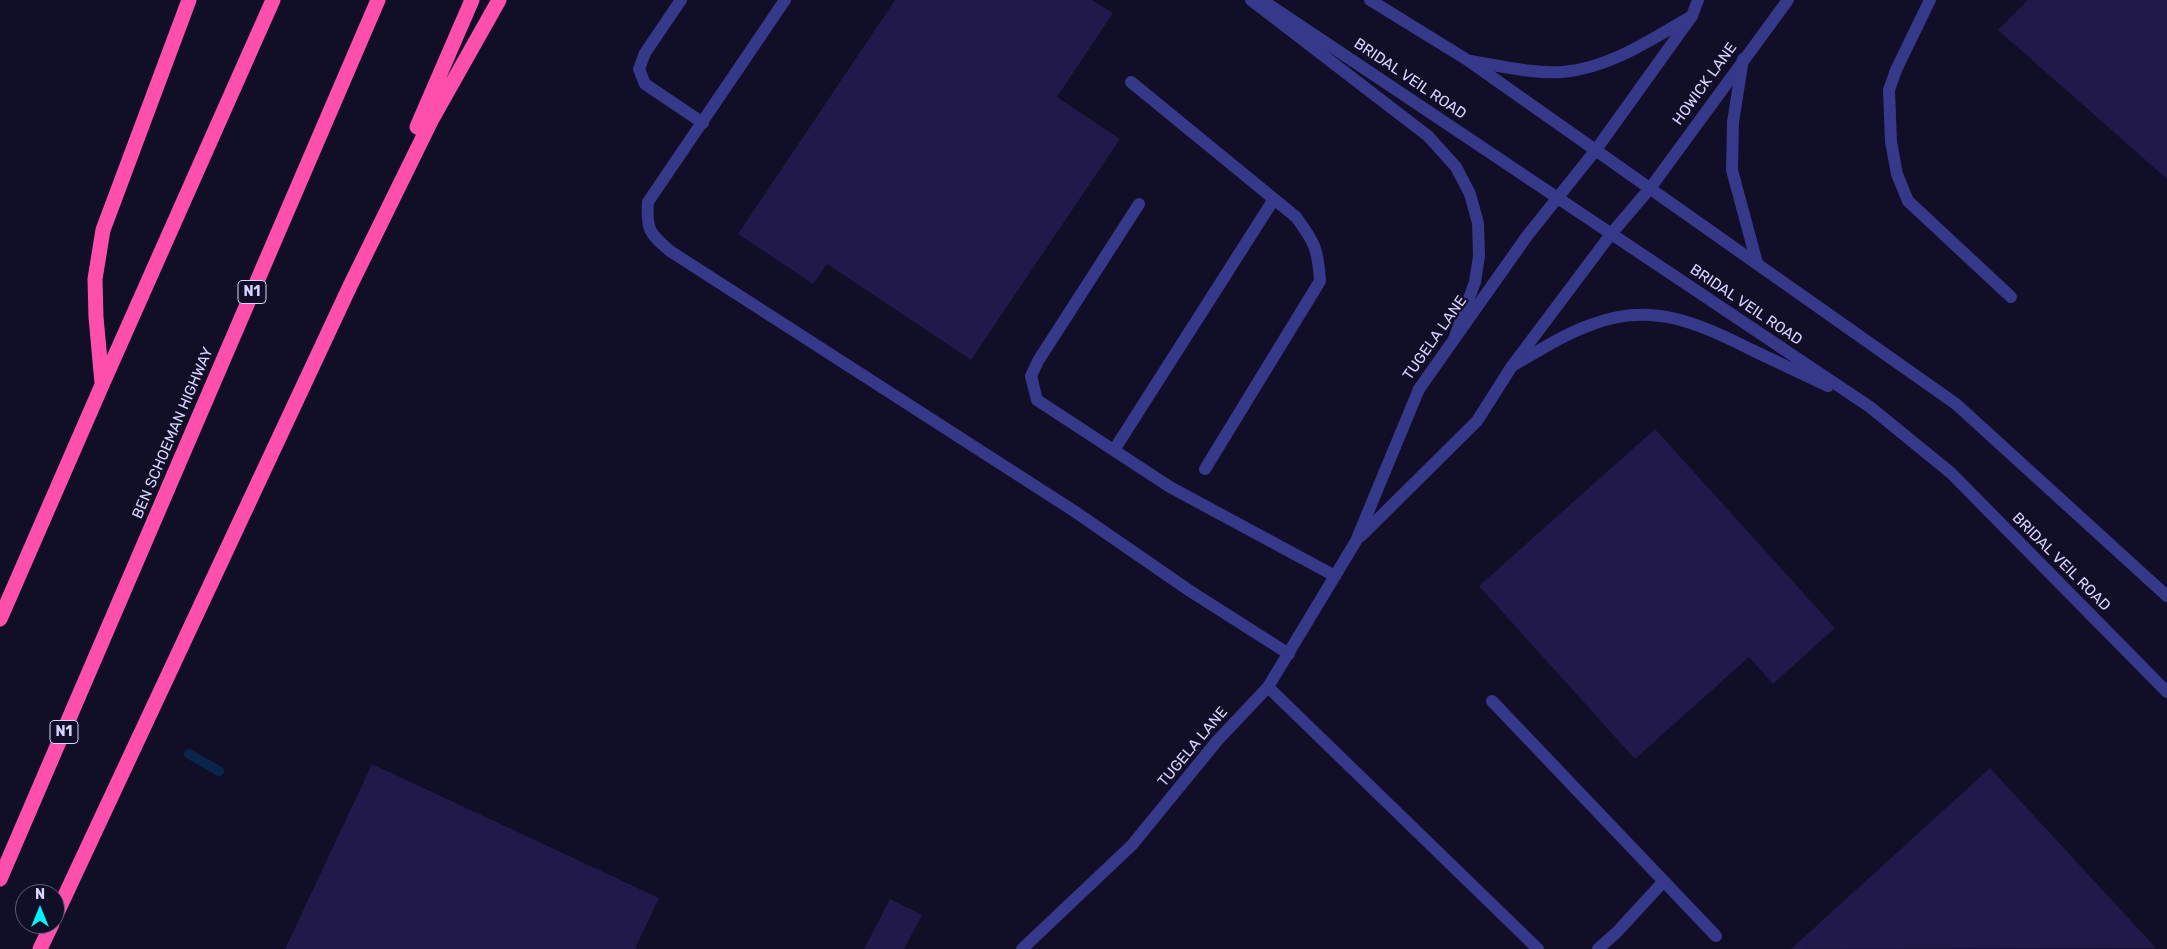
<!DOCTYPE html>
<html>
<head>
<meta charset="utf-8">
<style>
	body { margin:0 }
	#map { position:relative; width:2167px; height:949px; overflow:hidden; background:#110e27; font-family:Rubik,sans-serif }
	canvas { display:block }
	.north { position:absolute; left:15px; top:884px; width:50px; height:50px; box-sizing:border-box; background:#110e27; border:1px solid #605d7d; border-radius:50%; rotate:0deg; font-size:14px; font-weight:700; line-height:20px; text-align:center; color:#d7d4ff }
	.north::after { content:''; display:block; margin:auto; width:18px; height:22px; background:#00f3ff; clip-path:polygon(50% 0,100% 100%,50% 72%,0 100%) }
</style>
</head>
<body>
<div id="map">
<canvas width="2167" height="949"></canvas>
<div class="north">N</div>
</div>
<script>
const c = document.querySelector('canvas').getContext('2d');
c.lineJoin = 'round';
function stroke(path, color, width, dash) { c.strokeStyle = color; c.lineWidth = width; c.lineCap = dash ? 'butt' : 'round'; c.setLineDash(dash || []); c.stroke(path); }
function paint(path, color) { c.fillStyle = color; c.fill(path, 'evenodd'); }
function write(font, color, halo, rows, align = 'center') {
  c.font = font + ' Rubik,sans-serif'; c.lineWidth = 4.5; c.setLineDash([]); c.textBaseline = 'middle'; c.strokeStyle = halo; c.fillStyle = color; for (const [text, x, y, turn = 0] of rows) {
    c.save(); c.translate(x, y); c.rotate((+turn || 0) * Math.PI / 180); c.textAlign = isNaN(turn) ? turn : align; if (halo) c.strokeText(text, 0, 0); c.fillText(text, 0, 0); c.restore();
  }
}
const stream = new Path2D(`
	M 189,754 L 219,771`);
const building = new Path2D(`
	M 895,0 L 1092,0 L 1113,13 L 1057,97 L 1120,139 L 971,360 L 827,264 L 813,284 L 738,234 Z
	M 2028,0 L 2167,0 L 2167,179 L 1998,30 Z
	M 1655,429 L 1835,628 L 1773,684 L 1749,657 L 1635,759 L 1479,586 Z
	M 372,764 L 659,898 L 635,949 L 285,949 Z
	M 1990,768 L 2156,948 L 1791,949 Z
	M 890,899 L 922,915 L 904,949 L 864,949 Z`);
const service = new Path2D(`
	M 681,0 L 645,53 L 639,69 L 645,84 L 703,123
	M 785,0 L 648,202 C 646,230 650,234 670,251 L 1074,511 L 1190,591 L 1289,654
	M 1930,0 L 1896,70 L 1889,90 L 1891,142 L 1897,174 L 1908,201 L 2011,297
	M 1131,82 L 1296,217 C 1315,243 1318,249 1320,281 L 1205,469
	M 1139,204 L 1038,361 L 1031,376 L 1037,400 L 1170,487 L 1335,576
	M 1114,450 L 1274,199
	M 1268,687 L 1538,949
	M 1492,701 L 1716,936
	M 1598,949 L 1617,932 L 1663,882`);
const minor = new Path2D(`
	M 1361,536 L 1477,421 L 1512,366 L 1611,234 L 1651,187 L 1788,0
	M 1022,949 L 1132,845 L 1217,741 L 1268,687 L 1356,541 L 1419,389 L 1527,236 L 1595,151 L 1692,16 L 1698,0`);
const tertiary = new Path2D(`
	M 1251,0 L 1428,136 L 1456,167 L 1470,194 L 1478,223 L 1479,256 L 1475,282 L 1454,339
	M 1262,0 L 1870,407 L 1951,473 L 2167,692
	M 1370,0 L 1469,61 L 1956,404 L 2167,596
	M 1743,59 L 1733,122 L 1732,170 L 1757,263
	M 1471,61 C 1501,66 1533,74 1563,72 C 1610,68 1652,39 1692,16
	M 1512,366 C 1539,351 1564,334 1593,324 C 1653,301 1699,324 1752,350 C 1777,362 1803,374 1828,386`);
const motorway = new Path2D(`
	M 417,127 L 472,0
	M 102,383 L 96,317 L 95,279 L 103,230 L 189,0
	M 0,619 L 102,385 L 273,0
	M 0,879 L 378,0
	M 55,917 L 350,286 L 432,119 L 499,0
	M 40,949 L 52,924`);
const shields = [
	[252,292,28],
	[64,732,28]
];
const shieldNames = [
	["N1",252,292],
	["N1",64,732]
];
const streetNames = [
	["BRIDAL VEIL ROAD",1410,79,34],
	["HOWICK LANE",1705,84,-54],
	["BRIDAL VEIL ROAD",1746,305,34],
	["TUGELA LANE",1435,338,-55],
	["BEN SCHOEMAN HIGHWAY",173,433,-67],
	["BRIDAL VEIL ROAD",2061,562,45],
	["TUGELA LANE",1193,747,-50]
];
stroke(stream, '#09254b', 10);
paint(building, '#201949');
stroke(service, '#363889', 12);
stroke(minor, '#363889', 12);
stroke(tertiary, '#363889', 12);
stroke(motorway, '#ff4fad', 15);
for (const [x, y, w] of shields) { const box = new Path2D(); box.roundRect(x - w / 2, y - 11.5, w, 23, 4); c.fillStyle = '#110e27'; c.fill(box); stroke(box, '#d7d4ff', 1); }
write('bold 14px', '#d7d4ff', null, shieldNames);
write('15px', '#d7d4ff', '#110e27', streetNames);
</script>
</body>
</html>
